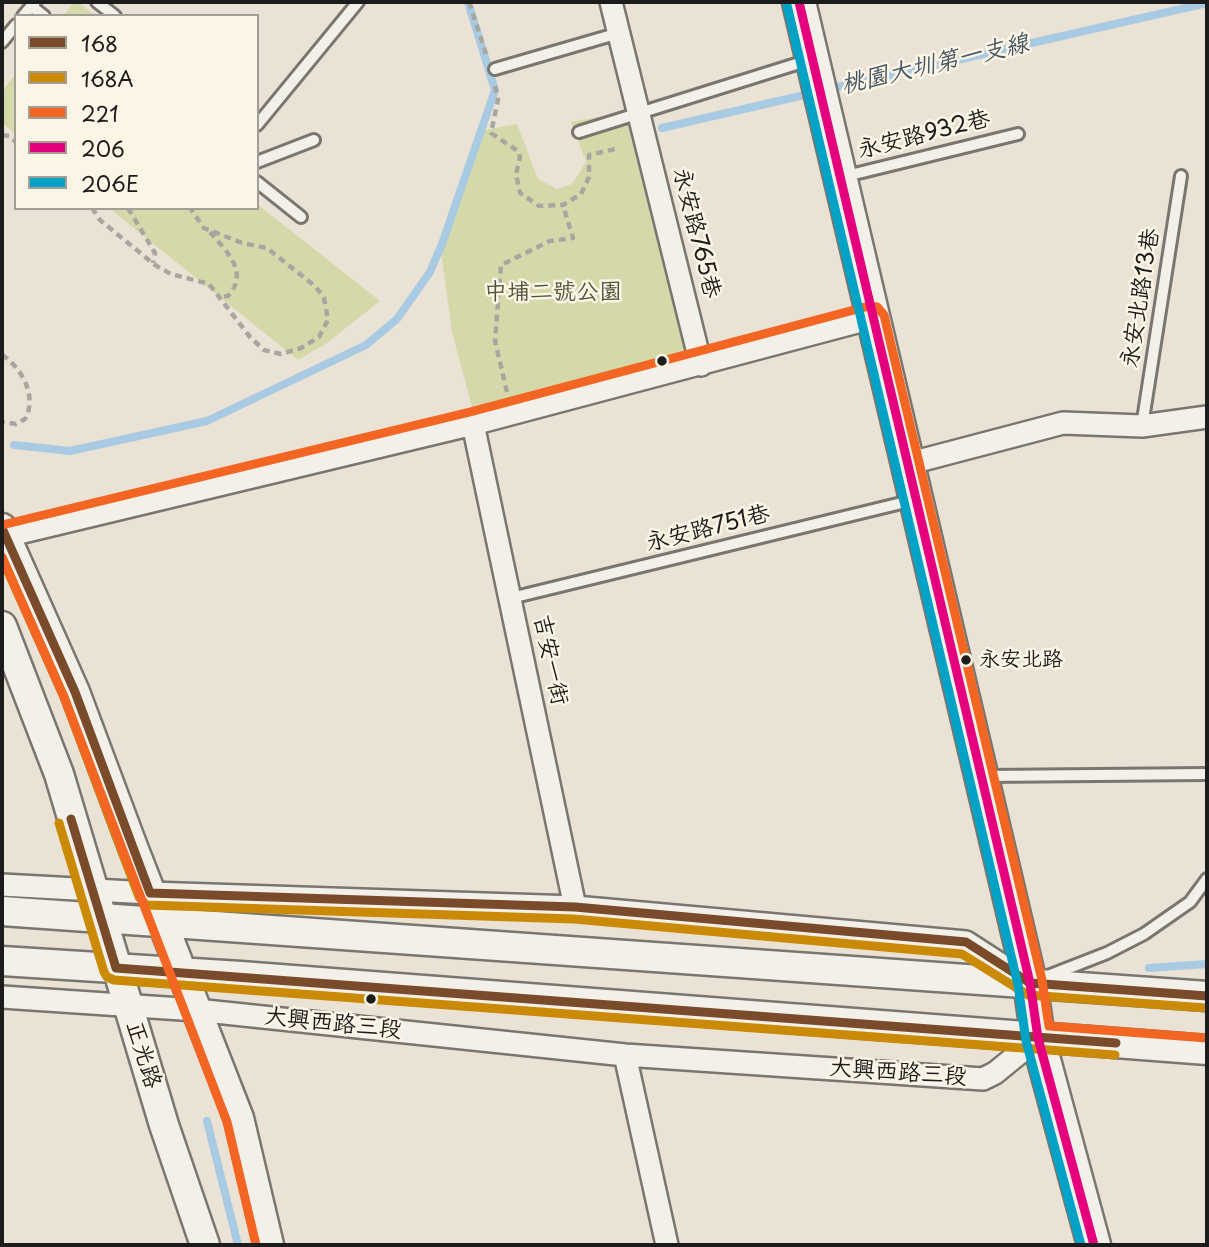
<!DOCTYPE html>
<html>
<head>
<meta charset="utf-8">
<style>
	body { margin:0 }
	#map { position:relative; width:1209px; height:1247px; overflow:hidden; background:#eae2d5; font-family:"Playpen Sans",sans-serif }
	canvas { display:block }
	.frame { position:absolute; inset:0; border:4px solid #1c1c1c; pointer-events:none }
	.legend { position:absolute; left:14px; top:14px; width:245px; height:196px; box-sizing:border-box; background:#fcf5e5; border:2px solid #a29e95; margin:0; padding:9px 12px; list-style:none; font-size:21px; color:#1c1c1c }
	.legend li { display:flex; align-items:center; gap:14px; height:35px }
	.legend b { width:35px; border:2px solid #a29e95 }
</style>
</head>
<body>
<div id="map">
<canvas width="1209" height="1247"></canvas>
<div class="frame"></div>
<ul class="legend">
<li><b style="height:9px;background:#7a4b2a"></b>168</li>
<li><b style="height:9px;background:#cb8a06"></b>168A</li>
<li><b style="height:9px;background:#f26522"></b>221</li>
<li><b style="height:9px;background:#e5007d"></b>206</li>
<li><b style="height:9px;background:#01a2c5"></b>206E</li>
</ul>
</div>
<script>
const c = document.querySelector('canvas').getContext('2d');
c.lineJoin = 'round';
function paint(path, color) { c.fillStyle = color; c.fill(path, 'evenodd'); }
function stroke(path, color, width, dash) { c.strokeStyle = color; c.lineWidth = width; c.lineCap = dash ? 'butt' : 'round'; c.setLineDash(dash || []); c.stroke(path); }
function write(font, color, halo, rows, align = 'center') {
  c.font = font + ' "Playpen Sans","LXGW WenKai TC",sans-serif'; c.lineWidth = 5; c.setLineDash([]); c.textBaseline = 'middle'; c.strokeStyle = halo; c.fillStyle = color; for (const [text, x, y, turn = 0] of rows) {
    c.save(); c.translate(x, y); c.rotate((+turn || 0) * Math.PI / 180); c.textAlign = isNaN(turn) ? turn : align; if (halo) c.strokeText(text, 0, 0); c.fillText(text, 0, 0); c.restore();
  }
}
const green = new Path2D(`
	M 74,2 L 78,2 L 96,16 L 63,16 Z
	M 16,74 L 16,134 L 2,123 L 2,91 Z
	M 637,110 L 699,363 L 476,422 L 452,332 L 441,252 L 479,131 L 517,124 L 538,179 L 557,189 L 572,184 L 586,162 L 571,122 Z
	M 257,204 L 380,301 L 327,343 L 298,360 L 109,208 L 257,208 Z`);
const stream = new Path2D(`
	M 825,90 L 1207,3
	M 662,128 L 813,93
	M 14,445 L 70,451 L 207,421 L 366,345 L 397,319 L 430,272 L 442,244 L 495,90 L 468,2
	M 1149,968 L 1207,964
	M 207,1121 L 238,1245`);
const path = new Path2D(`
	M 469,2 L 486,54
	M 495,86 L 498,100 L 491,133 L 518,151 L 520,157 L 516,174 L 520,193 L 539,206 L 563,205 L 581,194 L 589,177 L 589,155 L 615,149
	M 2,135 L 9,136 L 16,142
	M 92,208 L 100,220 L 155,265 L 171,274 L 209,284 L 250,337 L 264,350 L 281,354 L 301,348 L 319,337 L 328,320 L 324,298 L 316,287 L 267,248 L 242,243 L 204,228 L 190,208
	M 128,208 L 155,253 L 153,263
	M 210,232 C 226,251 250,272 228,296 L 217,297
	M 2,355 C 21,367 38,396 25,419 L 16,424 L 2,422
	M 507,392 L 495,341 L 501,265 L 550,241 L 573,238 L 563,205`);
const service = new Path2D(`
	M 97,2 L 115,16
	M 31,6 L 44,16
	M 23,16 L 35,2
	M 2,42 L 16,25
	M 495,69 L 619,33
	M 257,125 L 358,2
	M 579,132 L 809,60
	M 257,162 L 314,140
	M 842,177 L 1018,134
	M 257,182 L 301,217
	M 1142,426 L 1181,176
	M 511,598 L 914,500
	M 986,776 L 1207,774
	M 1048,976 L 1107,953 L 1144,934 L 1190,902 L 1207,879`);
const minor = new Path2D(`
	M 611,2 L 701,365
	M 473,424 L 575,907
	M 907,464 L 1063,423 L 1142,426 L 1207,417
	M 2,537 L 473,424 L 872,318
	M 2,885 L 150,893 L 575,907 L 966,942 L 1028,982
	M 2,997 L 196,1010 L 625,1055 L 983,1079 L 995,1073 L 1038,1038
	M 625,1055 L 667,1245`);
const tertiary = new Path2D(`
	M 2,528 L 75,692 L 133,847 L 239,1118 L 269,1245
	M 2,626 L 59,774 L 164,1125 L 205,1245
	M 2,911 L 1207,996
	M 2,961 L 241,976 L 1207,1050`);
const secondary = new Path2D(`
	M 799,2 L 1030,983 L 1038,1038 L 1094,1245`);
const bus1 = new Path2D(`
	M 2,528 L 75,692 L 150,893 L 575,907 L 966,942 L 1030,983 L 1207,996
	M 71,819 L 116,968 L 1116,1043`);
const bus2 = new Path2D(`
	M 2,558 L 64,697 L 139,897 L 146,905 L 574,919 L 962,954 L 1028,995 L 1206,1008
	M 59,823 L 104,972 L 107,977 L 114,980 L 1115,1055`);
const bus3 = new Path2D(`
	M 2,525 L 470,412 L 869,306 L 877,307 L 884,315 L 1042,980 L 1049,1026 L 1207,1038
	M 2,557 L 64,697 L 227,1122 L 256,1245`);
const bus4 = new Path2D(`
	M 799,2 L 1030,983 L 1038,1038 L 1094,1245`);
const bus5 = new Path2D(`
	M 787,5 L 1018,985 L 1026,1041 L 1081,1245`);
const markers = [
	[662,361,6,"#1c1c1c"],
	[966,660,6,"#1c1c1c"],
	[371,999,6,"#1c1c1c"]
];
const busNames = [
	["永安北路",979,660]
];
const streetNames = [
	["永安路932巷",924,135,-14],
	["永安路765巷",696,233,76],
	["永安北路13巷",1141,298,-81],
	["永安路751巷",708,529,-14],
	["吉安一街",550,660,78],
	["大興西路三段",333,1024,6],
	["正光路",143,1055,73],
	["大興西路三段",898,1073,4]
];
const parkNames = [
	["中埔二號公園",553,293]
];
const waterNames = [
	["桃園大圳第一支線",935,65,-13]
];
paint(green, '#d5d9a9');
stroke(stream, '#a9cae3', 8);
stroke(service, '#79756f', 16);
stroke(minor, '#79756f', 26);
stroke(tertiary, '#79756f', 33);
stroke(secondary, '#79756f', 37);
stroke(path, '#a9a6a2', 4.5, [7, 5]);
stroke(service, '#f3f0e9', 10);
stroke(minor, '#f3f0e9', 21);
stroke(tertiary, '#f3f0e9', 28);
stroke(secondary, '#f3f0e9', 32);
stroke(bus1, '#7a4b2a', 9);
stroke(bus2, '#cb8a06', 9);
stroke(bus3, '#f26522', 9);
stroke(bus4, '#e5007d', 9);
stroke(bus5, '#01a2c5', 9);
for (const [x, y, r, color] of markers) { const dot = new Path2D(); dot.arc(x, y, r, 0, 2 * Math.PI); c.fillStyle = color; c.fill(dot); stroke(dot, '#fcf5e5', 2.5); }
write('21px', '#1c1c1c', '#fcf5e5', busNames, 'left');
write('23px', '#1c1c1c', '#fcf5e5', streetNames);
write('23px', '#4e533c', '#fcf5e5', parkNames);
write('italic 24px', '#445564', '#fcf5e5', waterNames);
</script>
</body>
</html>
